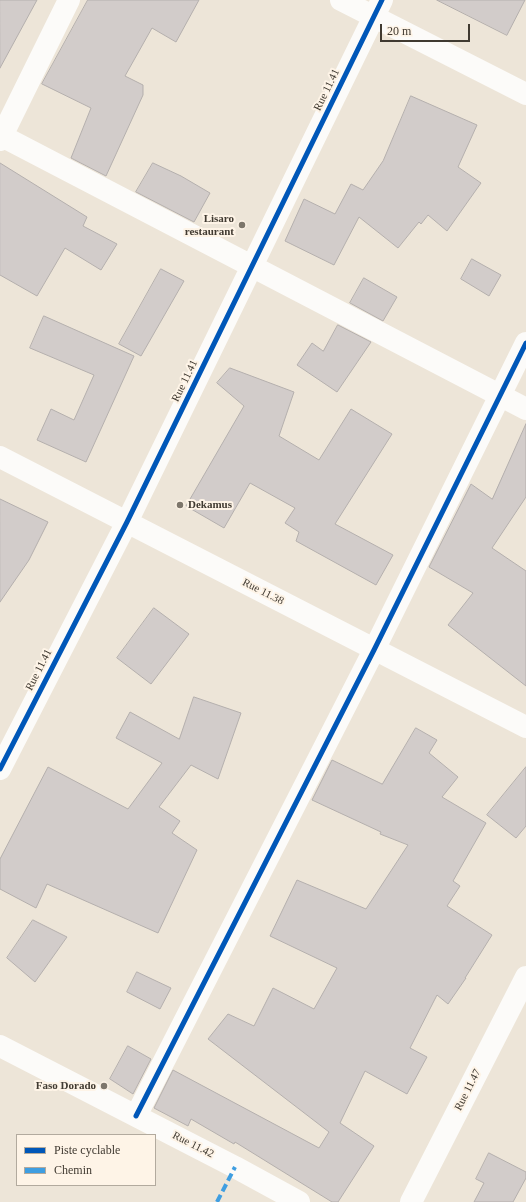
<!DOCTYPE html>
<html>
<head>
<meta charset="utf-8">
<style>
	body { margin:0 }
	#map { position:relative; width:526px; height:1202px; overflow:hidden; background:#ede5d8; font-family:"Times New Roman",serif }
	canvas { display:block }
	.legend { position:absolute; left:16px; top:1134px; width:140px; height:52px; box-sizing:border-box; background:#fef4e7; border:1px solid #b2aa9e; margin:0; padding:5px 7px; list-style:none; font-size:12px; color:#403a31 }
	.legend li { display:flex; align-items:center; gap:8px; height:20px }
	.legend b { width:20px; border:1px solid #b2aa9e }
	.scale { position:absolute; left:380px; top:24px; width:90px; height:18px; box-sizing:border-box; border:2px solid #403a31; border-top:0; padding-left:5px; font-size:12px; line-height:14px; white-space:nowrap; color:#403a31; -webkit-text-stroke:3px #fef4e7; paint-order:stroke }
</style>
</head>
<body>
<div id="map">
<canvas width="526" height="1202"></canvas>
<ul class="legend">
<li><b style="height:5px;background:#0057b8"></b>Piste cyclable</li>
<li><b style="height:5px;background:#3f9ee1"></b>Chemin</li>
</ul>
<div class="scale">20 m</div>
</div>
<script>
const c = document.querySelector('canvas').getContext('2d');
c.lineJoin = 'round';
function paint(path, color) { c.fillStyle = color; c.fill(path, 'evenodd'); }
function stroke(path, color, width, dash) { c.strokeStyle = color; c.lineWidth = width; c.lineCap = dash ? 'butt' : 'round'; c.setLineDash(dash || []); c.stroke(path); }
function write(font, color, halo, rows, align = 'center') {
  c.font = font + ' "Times New Roman",serif'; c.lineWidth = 4; c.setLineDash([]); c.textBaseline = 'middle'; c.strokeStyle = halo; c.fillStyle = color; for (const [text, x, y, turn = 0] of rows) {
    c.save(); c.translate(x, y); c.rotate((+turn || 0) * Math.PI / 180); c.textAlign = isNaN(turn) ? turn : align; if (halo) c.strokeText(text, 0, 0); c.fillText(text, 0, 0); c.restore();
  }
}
const building = new Path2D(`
	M 0,0 L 37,0 L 0,68 Z
	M 88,0 L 199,0 L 176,42 L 152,28 L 125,76 L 143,85 L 143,95 L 106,176 L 71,158 L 91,108 L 42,84 Z
	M 437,0 L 525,0 L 507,35 Z
	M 411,96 L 477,125 L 458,167 L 481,183 L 447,231 L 428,215 L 421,224 L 419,222 L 398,248 L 359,217 L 334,265 L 285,241 L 304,199 L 335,214 L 351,184 L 363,190 L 383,161 Z
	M 0,163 L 87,217 L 83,226 L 117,244 L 101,270 L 65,248 L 37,296 L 0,275 Z
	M 153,163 L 181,176 L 210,193 L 194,222 L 136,192 Z
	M 472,259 L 501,275 L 489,296 L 461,279 Z
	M 161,269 L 184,281 L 141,356 L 119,344 Z
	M 364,278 L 397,297 L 383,321 L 350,303 Z
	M 44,316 L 134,356 L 86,462 L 37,440 L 51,409 L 74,420 L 94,375 L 30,348 Z
	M 338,325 L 371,342 L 337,392 L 297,365 L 312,343 L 323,351 Z
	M 230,368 L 294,392 L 279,436 L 319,460 L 351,409 L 392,434 L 335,524 L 393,555 L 376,585 L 296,541 L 299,532 L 285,523 L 295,508 L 250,483 L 224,528 L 186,506 L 244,406 L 217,383 Z
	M 526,424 L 526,497 L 492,548 L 526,571 L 526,686 L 448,625 L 473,593 L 429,567 L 471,484 L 492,499 Z
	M 0,499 L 48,522 L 29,560 L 0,602 Z
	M 154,608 L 189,634 L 151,684 L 117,658 Z
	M 194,697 L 241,713 L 218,779 L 191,765 L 159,807 L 180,821 L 172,833 L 197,850 L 158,933 L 47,884 L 36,908 L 0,889 L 0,859 L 48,767 L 128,809 L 162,763 L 116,738 L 130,712 L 179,739 Z
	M 416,728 L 437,740 L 429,753 L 458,777 L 442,797 L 486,823 L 453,881 L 460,886 L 447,906 L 492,935 L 465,978 L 466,978 L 448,1004 L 437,995 L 410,1048 L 427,1057 L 407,1094 L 365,1071 L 340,1123 L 374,1146 L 338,1202 L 332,1202 L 235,1142 L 234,1144 L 191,1119 L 188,1126 L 154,1108 L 173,1070 L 319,1148 L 329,1132 L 208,1039 L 228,1014 L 254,1026 L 273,988 L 314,1009 L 337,968 L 270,936 L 297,880 L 366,909 L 408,845 L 380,834 L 381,832 L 312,800 L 332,760 L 382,784 Z
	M 526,767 L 526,826 L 516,838 L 487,815 Z
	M 33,920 L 67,937 L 35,982 L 7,958 Z
	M 137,972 L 171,988 L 160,1009 L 127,992 Z
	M 128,1046 L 151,1059 L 133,1094 L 110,1079 Z
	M 489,1153 L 526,1172 L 526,1178 L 513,1202 L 474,1202 L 484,1183 L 476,1179 Z`);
const minor = new Path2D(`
	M 341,0 L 526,94
	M 0,135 L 526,409
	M 0,140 L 69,0
	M 0,457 L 526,727
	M 0,769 L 127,522 L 382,0
	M 0,1046 L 235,1167 L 299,1202
	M 136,1116 L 374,650 L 526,343
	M 411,1202 L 526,977`);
const quiet = new Path2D(`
	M 217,1202 L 235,1167`);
const cycleway = new Path2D(`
	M 0,769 L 127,522 L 382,0
	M 136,1116 L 374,650 L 526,343`);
const markers = [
	[242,225,4,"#7d766b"],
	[180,505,4,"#7d766b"],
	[104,1086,4,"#7d766b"]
];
const streetNames = [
	["Rue 11.41",327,90,-64],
	["Rue 11.41",185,381,-64],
	["Rue 11.38",263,592,27],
	["Rue 11.41",39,670,-63],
	["Rue 11.47",468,1090,-63],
	["Rue 11.42",193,1145,27]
];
const poiNames = [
	["Lisaro",234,219],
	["restaurant",234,232],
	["Dekamus",188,505,"left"],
	["Faso Dorado",96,1086]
];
paint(building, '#d2ccca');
stroke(building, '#b4afad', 1);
stroke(minor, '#fcfbf9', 22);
stroke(quiet, '#3f9ee1', 4, [8, 4]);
stroke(cycleway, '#0057b8', 5);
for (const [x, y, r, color] of markers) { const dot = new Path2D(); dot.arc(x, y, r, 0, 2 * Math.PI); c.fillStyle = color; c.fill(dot); stroke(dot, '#fef4e7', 1.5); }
write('11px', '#403a31', '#fef4e7', streetNames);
write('bold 11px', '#403a31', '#fef4e7', poiNames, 'right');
</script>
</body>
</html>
